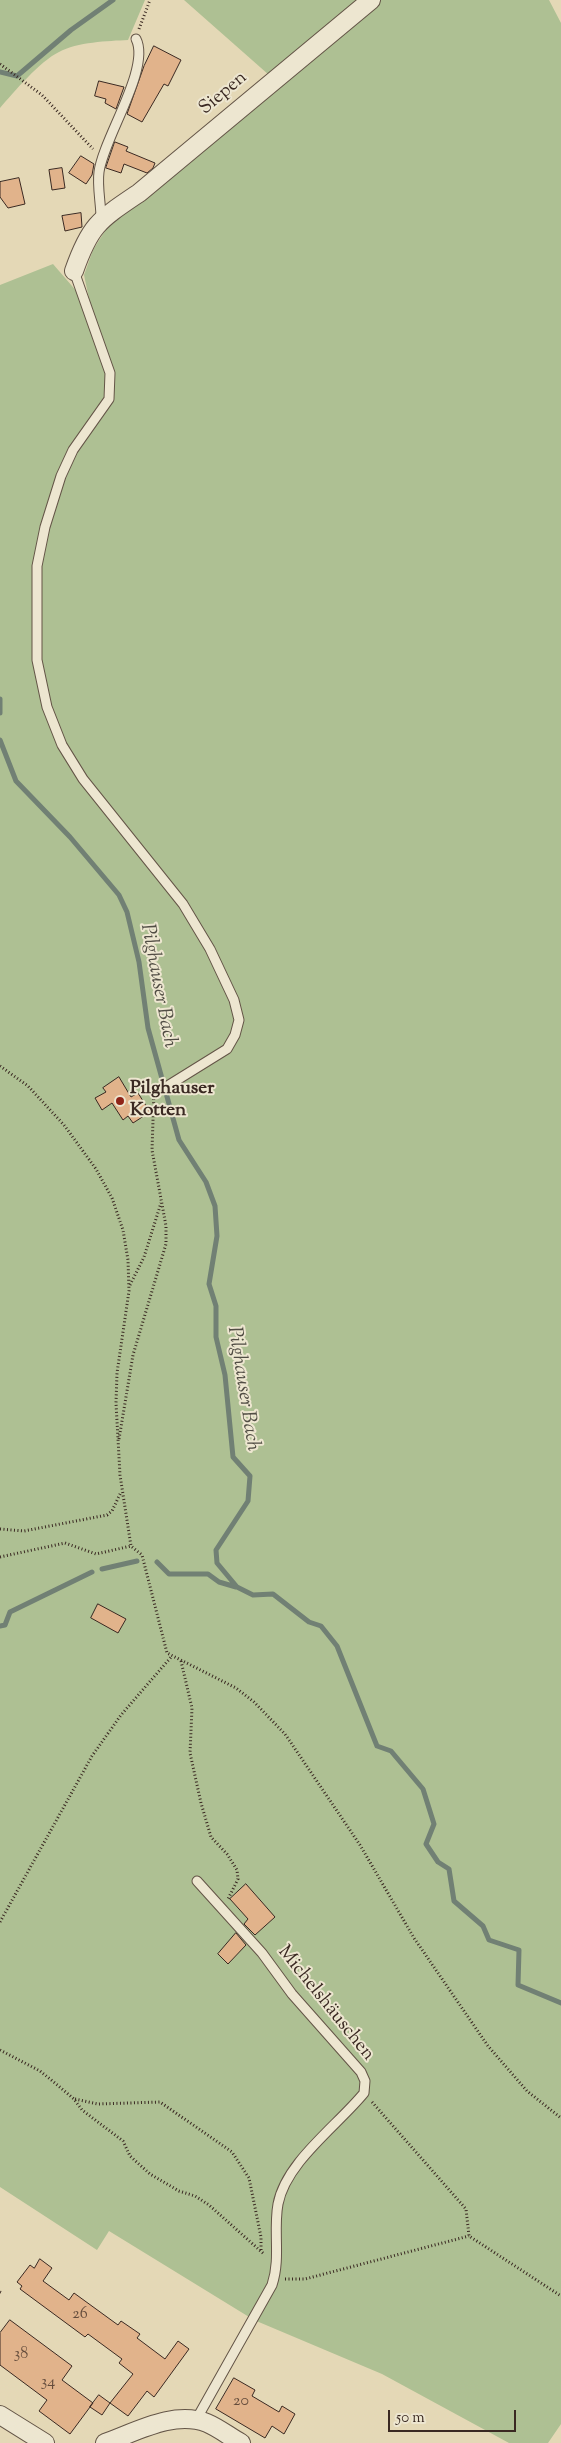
<!DOCTYPE html>
<html>
<head>
<meta charset="utf-8">
<style>
	body { margin:0 }
	#map { position:relative; width:561px; height:2443px; overflow:hidden; background:#e4d8b6; font-family:"Sorts Mill Goudy",serif }
	canvas { display:block }
	.scale { position:absolute; left:388px; top:2410px; width:128px; height:22px; box-sizing:border-box; border:2px solid #3a2922; border-top:0; padding-left:6px; font-size:15px; line-height:18px; white-space:nowrap; color:#3a2922; -webkit-text-stroke:4px #ede6d0; paint-order:stroke }
</style>
</head>
<body>
<div id="map">
<canvas width="561" height="2443"></canvas>
<div class="scale">50 m</div>
</div>
<script>
const c = document.querySelector('canvas').getContext('2d');
c.lineJoin = 'round';
function paint(path, color) { c.fillStyle = color; c.fill(path, 'evenodd'); }
function stroke(path, color, width, dash) { c.strokeStyle = color; c.lineWidth = width; c.lineCap = dash ? 'butt' : 'round'; c.setLineDash(dash || []); c.stroke(path); }
function write(font, color, halo, rows, align = 'center') {
  c.font = font + ' "Sorts Mill Goudy",serif'; c.lineWidth = 4; c.setLineDash([]); c.textBaseline = 'middle'; c.strokeStyle = halo; c.fillStyle = color; for (const [text, x, y, turn = 0] of rows) {
    c.save(); c.translate(x, y); c.rotate((+turn || 0) * Math.PI / 180); c.textAlign = isNaN(turn) ? turn : align; if (halo) c.strokeText(text, 0, 0); c.fillText(text, 0, 0); c.restore();
  }
}
const green = new Path2D(`
	M 0,0 L 145,0 L 128,40 C 108,41 77,42 59,52 C 40,61 14,92 0,108 Z
	M 184,0 L 549,0 L 561,23 L 561,2424 L 548,2443 L 509,2443 L 382,2374 L 254,2320 L 109,2231 L 97,2250 L 0,2187 L 0,285 L 53,264 L 91,308 L 84,275 L 93,250 L 108,226 L 269,75 Z`);
const stream = new Path2D(`
	M 0,72 L 17,76 L 71,30 L 113,0
	M 0,699 L 0,713
	M 0,740 L 16,781 L 70,837 L 119,895 L 127,912 L 139,962 L 148,1028 L 179,1140 L 206,1182 L 215,1206 L 217,1236 L 209,1284 L 216,1306 L 216,1337 L 225,1375 L 233,1457 L 250,1476 L 248,1501 L 216,1550 L 217,1563 L 237,1587 L 253,1595 L 273,1594 L 309,1622 L 321,1626 L 337,1646 L 377,1746 L 391,1751 L 423,1789 L 434,1824 L 426,1844 L 438,1862 L 449,1869 L 454,1901 L 483,1926 L 489,1940 L 519,1950 L 518,1985 L 561,2003
	M 157,1562 L 169,1574 L 208,1574 L 219,1582 L 236,1587
	M 102,1569 L 137,1561
	M 0,1626 L 5,1625 L 10,1612 L 92,1572`);
const building = new Path2D(`
	M 154,46 L 181,60 L 168,86 L 164,84 L 142,122 L 127,114 L 144,66 Z
	M 99,81 L 124,87 L 116,109 L 105,103 L 106,99 L 95,96 Z
	M 115,142 L 128,147 L 126,151 L 155,163 L 153,168 L 147,173 L 124,164 L 121,173 L 106,168 Z
	M 81,156 L 94,164 L 92,175 L 86,184 L 69,173 Z
	M 62,168 L 65,188 L 52,190 L 49,170 Z
	M 19,178 L 25,204 L 8,208 L 0,197 L 0,182 Z
	M 81,213 L 82,227 L 65,231 L 62,216 Z
	M 119,1077 L 131,1097 L 138,1093 L 150,1112 L 133,1123 L 128,1116 L 123,1120 L 112,1103 L 102,1110 L 95,1098 L 106,1092 L 103,1088 Z
	M 98,1604 L 126,1619 L 118,1633 L 91,1618 Z
	M 246,1884 L 275,1917 L 255,1935 L 244,1924 L 248,1919 L 230,1899 Z
	M 236,1933 L 246,1945 L 228,1964 L 218,1954 Z
	M 40,2259 L 52,2268 L 43,2281 L 69,2300 L 74,2293 L 118,2325 L 121,2321 L 140,2334 L 137,2338 L 165,2359 L 178,2341 L 189,2349 L 154,2397 L 147,2391 L 128,2416 L 110,2403 L 133,2374 L 119,2363 L 122,2359 L 88,2334 L 85,2337 L 20,2289 L 22,2286 L 17,2282 L 30,2265 L 34,2268 Z
	M 10,2320 L 72,2366 L 62,2380 L 93,2403 L 70,2434 L 39,2411 L 47,2400 L 0,2365 L 0,2333 Z
	M 234,2378 L 255,2390 L 252,2396 L 279,2412 L 282,2406 L 295,2414 L 284,2434 L 272,2426 L 265,2438 L 216,2409 Z
	M 99,2395 L 110,2403 L 102,2415 L 90,2407 Z`);
const path = new Path2D(`
	M 139,29 L 150,0
	M 0,64 L 42,95 L 93,149
	M 0,1066 L 28,1086 L 64,1125 L 96,1169 L 112,1198 L 123,1230 L 128,1260 L 129,1291 L 117,1373 L 116,1403 L 120,1475 L 131,1546 L 142,1555 L 167,1653 L 236,1688 L 254,1702 L 285,1734 L 360,1845 L 414,1938 L 488,2046 L 527,2091 L 561,2118
	M 130,1285 L 144,1257 L 161,1203
	M 119,1439 L 133,1355 L 166,1244 L 166,1226 L 152,1150 L 154,1091 L 159,1089
	M 0,1529 L 24,1531 L 107,1515 L 112,1511 L 121,1492
	M 0,1557 L 65,1543 L 96,1554 L 131,1546
	M 181,1661 L 192,1708 L 190,1753 L 201,1803 L 211,1837 L 227,1854 L 237,1870 L 238,1879 L 228,1899
	M 0,1922 L 92,1756 L 121,1715 L 172,1656
	M 0,2050 L 40,2071 L 55,2083 L 74,2099 L 82,2110 L 123,2141 L 130,2156 L 150,2174 L 179,2191 L 195,2196 L 209,2205 L 264,2254
	M 75,2099 L 98,2104 L 160,2102 L 232,2152 L 249,2178 L 261,2237 L 261,2251
	M 372,2102 L 466,2209 L 469,2236 L 561,2296
	M 285,2279 L 305,2279 L 469,2236
	M 0,2292 L 2,2293`);
const lane = new Path2D(`
	M 101,218 C 101,204 97,186 99,172 C 103,139 151,68 136,39
	M 74,271 L 110,373 L 109,399 L 73,450 L 61,476 L 45,527 L 37,566 L 37,660 L 47,707 L 62,745 L 83,779 L 183,904 L 210,949 L 234,1000 L 239,1020 L 235,1035 L 227,1049 L 169,1085
	M 196,2420 L 272,2285 C 281,2258 273,2231 278,2204 C 286,2162 337,2126 364,2093 L 365,2081 L 361,2072 L 292,1994 L 262,1953 L 197,1881`);
const street = new Path2D(`
	M 74,271 C 90,225 99,220 139,193 L 371,0
	M 0,2415 L 45,2443
	M 105,2443 C 136,2432 174,2410 207,2423 C 219,2428 230,2437 241,2443`);
const markers = [
	[120,1101,5,"#8f2418"]
];
const numberNames = [
	["26",80,2315],
	["38",21,2355],
	["34",48,2383],
	["20",241,2402]
];
const streetNames = [
	["Siepen",224,94,-40],
	["Michelshäuschen",325,2004,51]
];
const poiNames = [
	["Pilghauser",130,1090],
	["Kotten",130,1112]
];
const waterNames = [
	["Pilghauser Bach",157,986,79],
	["Pilghauser Bach",242,1389,81]
];
paint(green, '#aec093');
stroke(stream, '#718074', 5);
paint(building, '#e1b38b');
stroke(building, '#3a2922', 1);
stroke(lane, '#645547', 11);
stroke(street, '#645547', 20);
stroke(path, '#3a2922', 3, [1, 2.5]);
stroke(lane, '#ede6d0', 9);
stroke(street, '#ede6d0', 18);
for (const [x, y, r, color] of markers) { const dot = new Path2D(); dot.arc(x, y, r, 0, 2 * Math.PI); c.fillStyle = color; c.fill(dot); stroke(dot, '#ede6d0', 2); }
write('16px', '#644c3c', null, numberNames);
write('19px', '#3a2922', '#ede6d0', streetNames);
write('bold 19px', '#3a2922', '#ede6d0', poiNames, 'left');
write('italic 20px', '#514d44', '#ede6d0', waterNames);
</script>
</body>
</html>
